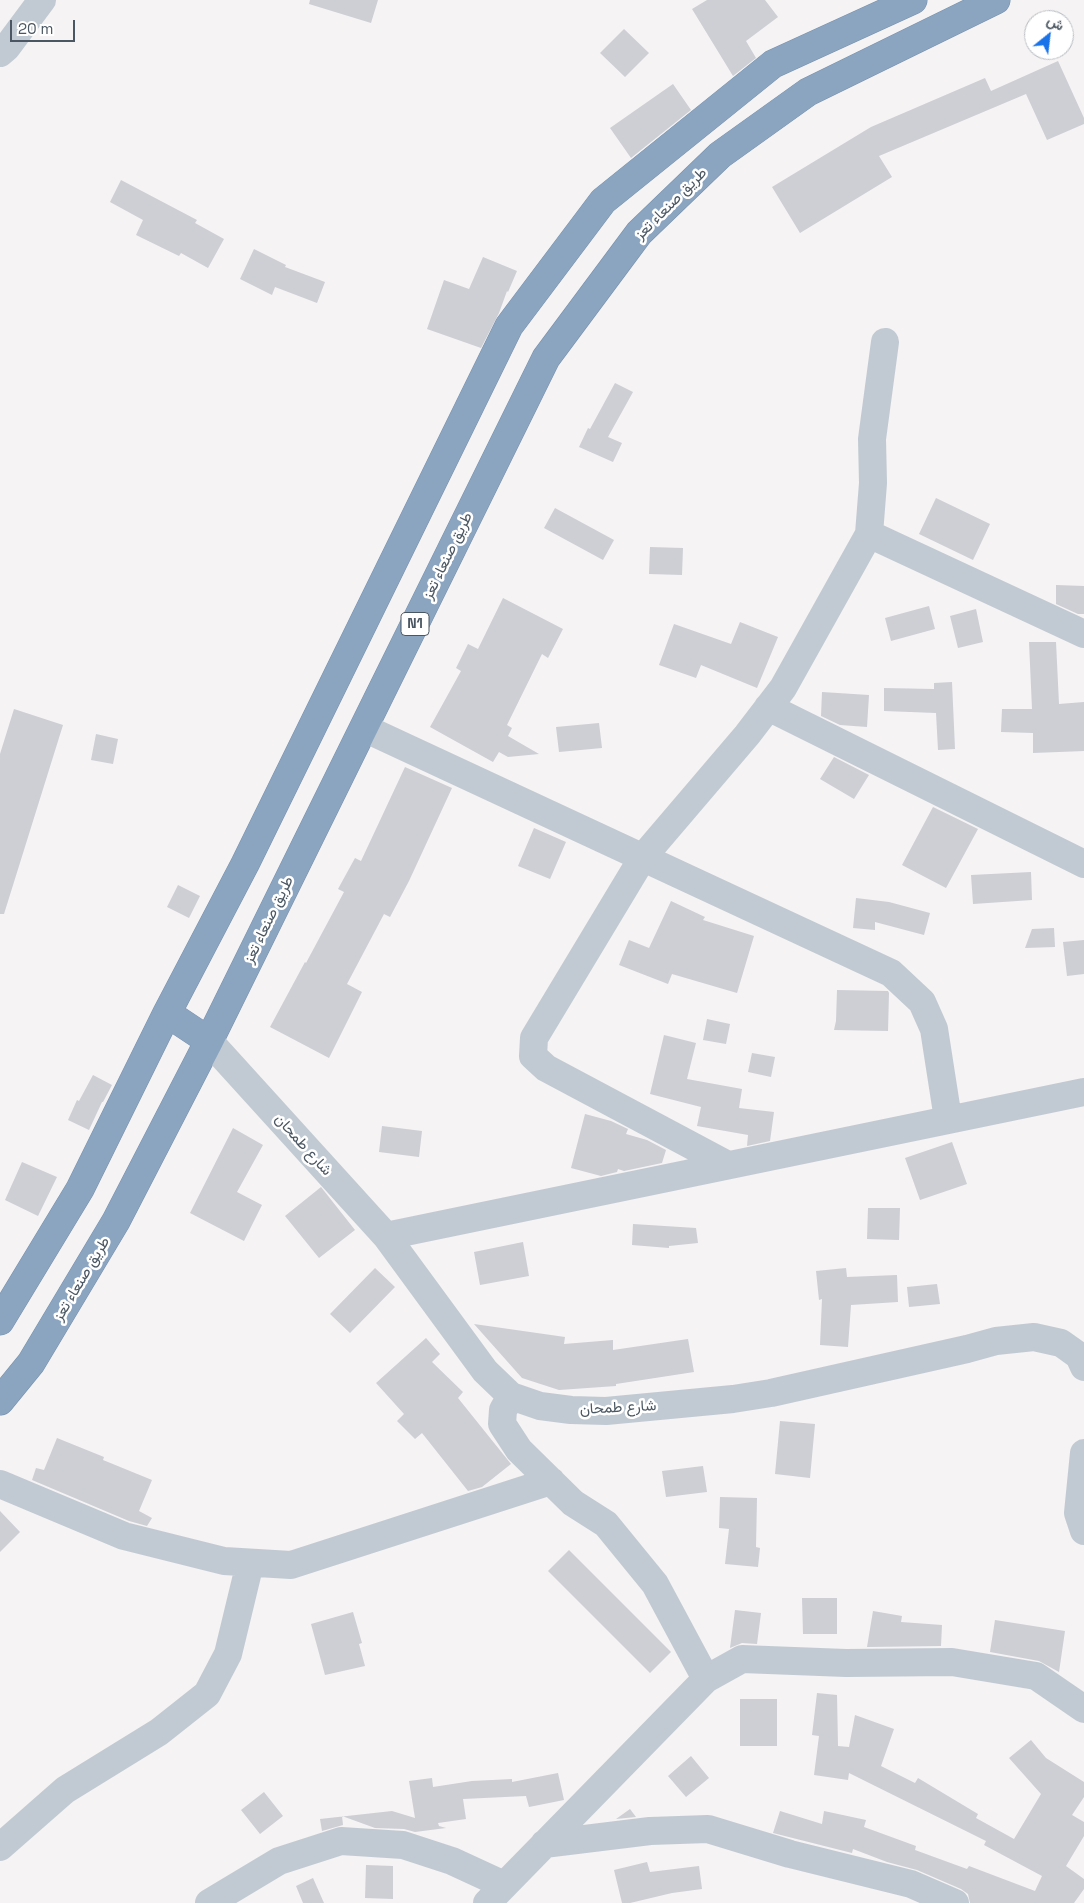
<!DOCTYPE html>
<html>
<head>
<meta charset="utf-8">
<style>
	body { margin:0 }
	#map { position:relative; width:1084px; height:1903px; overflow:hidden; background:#f5f3f3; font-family:"Space Grotesk",Vazirmatn,sans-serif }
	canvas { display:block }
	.north { position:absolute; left:1024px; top:10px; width:50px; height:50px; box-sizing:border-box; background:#fff; border:1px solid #b7bbc0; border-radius:50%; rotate:29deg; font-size:14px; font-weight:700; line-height:20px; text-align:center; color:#4a5661 }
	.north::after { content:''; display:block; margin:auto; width:18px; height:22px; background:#1a73e8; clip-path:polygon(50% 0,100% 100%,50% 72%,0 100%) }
	.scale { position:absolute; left:10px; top:20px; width:65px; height:22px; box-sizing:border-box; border:2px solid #4a5661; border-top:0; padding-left:6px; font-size:15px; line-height:18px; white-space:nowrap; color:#4a5661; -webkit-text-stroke:4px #fff; paint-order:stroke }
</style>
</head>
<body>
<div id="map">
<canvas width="1084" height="1903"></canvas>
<div class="north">ش</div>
<div class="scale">20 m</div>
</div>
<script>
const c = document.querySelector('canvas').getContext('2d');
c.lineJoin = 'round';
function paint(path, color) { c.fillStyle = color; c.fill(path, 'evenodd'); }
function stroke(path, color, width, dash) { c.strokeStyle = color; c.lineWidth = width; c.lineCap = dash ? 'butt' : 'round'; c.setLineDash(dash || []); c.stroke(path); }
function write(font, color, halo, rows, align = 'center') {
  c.font = font + ' "Space Grotesk",Vazirmatn,sans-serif'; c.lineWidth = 5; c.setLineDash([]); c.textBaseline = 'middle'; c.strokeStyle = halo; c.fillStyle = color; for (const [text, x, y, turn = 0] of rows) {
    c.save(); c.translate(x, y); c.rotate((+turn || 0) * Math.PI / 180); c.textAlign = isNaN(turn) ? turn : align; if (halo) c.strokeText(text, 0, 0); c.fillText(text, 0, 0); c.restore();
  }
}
const building = new Path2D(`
	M 310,0 L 378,0 L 371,23 L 309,4 Z
	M 707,0 L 765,0 L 778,17 L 746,41 L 756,58 L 733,76 L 692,9 Z
	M 624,29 L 649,53 L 625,77 L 600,53 Z
	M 1058,61 L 1084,118 L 1084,124 L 1047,140 L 1026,94 L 879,156 L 892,177 L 800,233 L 772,187 L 871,127 L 985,78 L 991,91 Z
	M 673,84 L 691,110 L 631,158 L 610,128 Z
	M 121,180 L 197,220 L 195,223 L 224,239 L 208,268 L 181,253 L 179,256 L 136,235 L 143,220 L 110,202 Z
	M 254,249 L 286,265 L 285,267 L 325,282 L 317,303 L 275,287 L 272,295 L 240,279 Z
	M 483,257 L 517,271 L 508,292 L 507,291 L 499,313 L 481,348 L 427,329 L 444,280 L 469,289 Z
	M 615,383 L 633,392 L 608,437 L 622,443 L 613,462 L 579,447 L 588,428 L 590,429 Z
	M 936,498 L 990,524 L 973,560 L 919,534 Z
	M 555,508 L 614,540 L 603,560 L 544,528 Z
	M 650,547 L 683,548 L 682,575 L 649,574 Z
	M 1056,585 L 1084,586 L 1084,614 L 1078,614 L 1056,604 Z
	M 503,598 L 563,629 L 548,658 L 542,654 L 507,725 L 512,728 L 508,736 L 539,754 L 508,757 L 499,752 L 493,762 L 430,727 L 461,671 L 456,668 L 468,644 L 478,649 Z
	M 929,606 L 935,629 L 891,641 L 885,618 Z
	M 976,609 L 983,642 L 958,648 L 950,616 Z
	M 740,622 L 778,637 L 757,688 L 701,665 L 696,678 L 659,665 L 674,624 L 731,644 Z
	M 1029,642 L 1056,642 L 1059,704 L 1084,702 L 1084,751 L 1033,753 L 1033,733 L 1001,732 L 1002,709 L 1032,709 Z
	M 952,682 L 955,749 L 938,750 L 936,713 L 884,711 L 884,688 L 934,689 L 934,683 Z
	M 822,692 L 869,695 L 867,727 L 840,725 L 821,716 Z
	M 14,709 L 63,725 L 4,914 L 0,914 L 0,754 Z
	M 599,723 L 602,748 L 559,752 L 556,727 Z
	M 96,734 L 118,739 L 113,764 L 91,760 Z
	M 834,757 L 869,775 L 854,799 L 820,779 Z
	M 405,767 L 452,788 L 409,881 L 390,917 L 384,914 L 347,984 L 362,992 L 329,1058 L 270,1027 L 305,962 L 306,963 L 344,892 L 338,889 L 355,858 L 361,861 Z
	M 933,807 L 978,829 L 946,888 L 902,865 Z
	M 534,828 L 566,842 L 550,879 L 518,866 Z
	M 1031,872 L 1032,900 L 973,904 L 971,875 Z
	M 178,885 L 200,896 L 189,918 L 167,907 Z
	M 856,898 L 889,902 L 930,913 L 924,935 L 875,922 L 875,930 L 853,928 Z
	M 671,901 L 705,917 L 703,920 L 754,936 L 737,993 L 672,974 L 668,984 L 619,965 L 629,940 L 649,948 Z
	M 1054,928 L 1055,947 L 1025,948 L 1032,929 Z
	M 1084,940 L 1084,974 L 1067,976 L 1063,942 Z
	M 837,990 L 888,991 L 889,993 L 888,1031 L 834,1030 L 836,1021 Z
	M 707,1019 L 730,1024 L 726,1044 L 703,1040 Z
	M 664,1035 L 696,1043 L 687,1079 L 742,1089 L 739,1108 L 774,1112 L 770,1141 L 747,1146 L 748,1135 L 697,1126 L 701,1107 L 650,1094 Z
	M 752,1053 L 775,1057 L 771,1077 L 748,1072 Z
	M 93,1075 L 112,1085 L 103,1102 L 102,1102 L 89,1130 L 68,1120 L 77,1100 L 79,1101 Z
	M 585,1114 L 611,1121 L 628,1129 L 626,1134 L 647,1140 L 666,1150 L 662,1163 L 624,1171 L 618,1169 L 617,1172 L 601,1176 L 571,1168 Z
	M 382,1126 L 422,1131 L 419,1157 L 379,1152 Z
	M 233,1128 L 263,1145 L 237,1192 L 262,1205 L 244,1241 L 190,1213 Z
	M 952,1142 L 967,1184 L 920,1200 L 905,1158 Z
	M 22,1162 L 57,1177 L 38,1216 L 5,1200 Z
	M 321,1187 L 355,1230 L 319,1258 L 285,1216 Z
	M 868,1208 L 900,1208 L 899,1240 L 867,1239 Z
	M 633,1224 L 696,1228 L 698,1243 L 669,1246 L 669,1248 L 632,1245 Z
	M 523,1242 L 529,1276 L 480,1285 L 474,1252 Z
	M 375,1268 L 395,1287 L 350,1333 L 330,1314 Z
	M 846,1268 L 847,1277 L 897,1275 L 898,1302 L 851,1305 L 848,1347 L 820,1345 L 822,1299 L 819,1300 L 816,1271 Z
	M 937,1284 L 940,1304 L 909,1307 L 907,1287 Z
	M 474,1324 L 565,1337 L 564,1344 L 613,1340 L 613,1350 L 688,1339 L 694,1372 L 616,1384 L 616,1386 L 559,1390 L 522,1378 Z
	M 426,1338 L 440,1354 L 432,1362 L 463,1392 L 458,1398 L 511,1464 L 482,1487 L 468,1491 L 422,1433 L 415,1439 L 397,1421 L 404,1414 L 376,1383 Z
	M 780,1421 L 815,1424 L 810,1478 L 775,1474 Z
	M 57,1438 L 104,1457 L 103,1460 L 152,1480 L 139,1511 L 152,1518 L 147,1526 L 129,1521 L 32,1480 L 36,1468 L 44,1470 Z
	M 703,1466 L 707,1492 L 666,1497 L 662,1471 Z
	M 720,1497 L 757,1498 L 756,1547 L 760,1548 L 758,1567 L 725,1564 L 729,1529 L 719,1528 Z
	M 0,1511 L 20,1532 L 0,1552 Z
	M 569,1550 L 671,1652 L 650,1673 L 548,1571 Z
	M 802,1598 L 837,1598 L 837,1634 L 803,1634 Z
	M 735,1610 L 761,1613 L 757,1644 L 742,1643 L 730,1648 Z
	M 873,1611 L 902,1616 L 901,1622 L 942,1625 L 941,1646 L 867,1647 Z
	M 353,1612 L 362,1643 L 359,1644 L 365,1666 L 325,1675 L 311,1624 Z
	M 995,1620 L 1065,1631 L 1059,1672 L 1039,1661 L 990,1652 Z
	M 817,1693 L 837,1695 L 838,1746 L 849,1747 L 855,1715 L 894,1729 L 881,1766 L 915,1783 L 918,1778 L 978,1814 L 976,1818 L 1014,1839 L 1041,1794 L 1009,1758 L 1031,1740 L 1046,1758 L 1084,1782 L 1084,1797 L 1072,1815 L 1084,1822 L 1084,1836 L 1066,1866 L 1084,1879 L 1084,1889 L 1074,1903 L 970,1903 L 968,1894 L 961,1889 L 917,1870 L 887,1862 L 853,1849 L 852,1853 L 773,1833 L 780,1811 L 822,1824 L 824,1811 L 866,1820 L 864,1827 L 916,1846 L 915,1850 L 967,1869 L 969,1866 L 1035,1891 L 1042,1876 L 984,1845 L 986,1841 L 849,1773 L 848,1780 L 814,1775 L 819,1736 L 812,1735 Z
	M 740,1699 L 777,1699 L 777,1746 L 740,1746 Z
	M 691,1756 L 709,1778 L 686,1797 L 668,1776 Z
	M 558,1773 L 564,1800 L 529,1807 L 526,1796 L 463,1799 L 466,1819 L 438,1823 L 439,1826 L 446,1828 L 415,1832 L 404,1829 L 375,1828 L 342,1816 L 343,1825 L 322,1831 L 320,1819 L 392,1811 L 415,1818 L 409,1781 L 432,1778 L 433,1787 L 472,1781 L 512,1779 L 512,1782 Z
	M 264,1792 L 283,1816 L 260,1834 L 241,1810 Z
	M 630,1809 L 636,1817 L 616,1819 Z
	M 647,1862 L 650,1872 L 699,1866 L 702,1889 L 672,1893 L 630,1903 L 622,1903 L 614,1870 Z
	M 366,1865 L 393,1866 L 393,1899 L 365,1898 Z
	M 313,1878 L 324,1903 L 303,1903 L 296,1886 Z`);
const minor = new Path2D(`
	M 0,53 L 7,47 L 42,0
	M 869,534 L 1084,634
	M 768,707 L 1084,864
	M 364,728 L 891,973 L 922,1002 L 934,1029 L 948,1119
	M 209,1041 L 386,1236 L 485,1371 L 511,1396 L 540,1406 L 571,1410 L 606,1411 L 733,1399 L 771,1393 L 967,1349 L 996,1341 L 1034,1337 L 1061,1343 L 1079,1356 L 1084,1367
	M 728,1165 L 546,1068 L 533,1056 L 534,1038 L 643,857 L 747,735 L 783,688 L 869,534 L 873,483 L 872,439 L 885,342
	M 386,1236 L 1084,1092
	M 511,1396 L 503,1410 L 502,1424 L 519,1450 L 573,1503 L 606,1524 L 655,1584 L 706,1679
	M 1084,1453 L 1078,1513 L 1084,1531
	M 0,1484 L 124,1536 L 224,1561 L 291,1565 L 551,1481
	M 544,1844 L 650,1831 L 708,1829 L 790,1854 L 911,1884 L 955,1903
	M 0,1847 L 65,1790 L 159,1732 L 207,1694 L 228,1654 L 250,1563
	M 209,1903 L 279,1861 L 341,1841 L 403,1845 L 452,1861 L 504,1885
	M 487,1903 L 706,1679 L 742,1659 L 846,1663 L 952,1662 L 1036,1676 L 1084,1709`);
const highway = new Path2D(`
	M 167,1013 L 209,1041
	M 0,1321 L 80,1189 L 167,1013 L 245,864 L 509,326 L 603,201 L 773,64 L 913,0
	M 0,1401 L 31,1363 L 116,1221 L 209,1041 L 546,358 L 639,233 L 720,155 L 808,92 L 996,0`);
const shields = [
	[415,624,28]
];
const shieldNames = [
	["N1",415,624]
];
const streetNames = [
	["طريق صنعاء تعز",671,204,-45],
	["طريق صنعاء تعز",448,556,-64],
	["طريق صنعاء تعز",269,920,-64],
	["شارع طمحان",303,1145,48],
	["طريق صنعاء تعز",82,1279,-59],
	["شارع طمحان",618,1408,-3]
];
paint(building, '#cdcfd5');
stroke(highway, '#7690ad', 29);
stroke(minor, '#c1cad2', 28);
stroke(highway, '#8ba5c1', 28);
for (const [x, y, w] of shields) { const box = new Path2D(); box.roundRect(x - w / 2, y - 11.5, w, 23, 4); c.fillStyle = '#fff'; c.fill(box); stroke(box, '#4a5661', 1); }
write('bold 14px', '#4a5661', null, shieldNames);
write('15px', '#4a5661', '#fff', streetNames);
</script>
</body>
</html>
